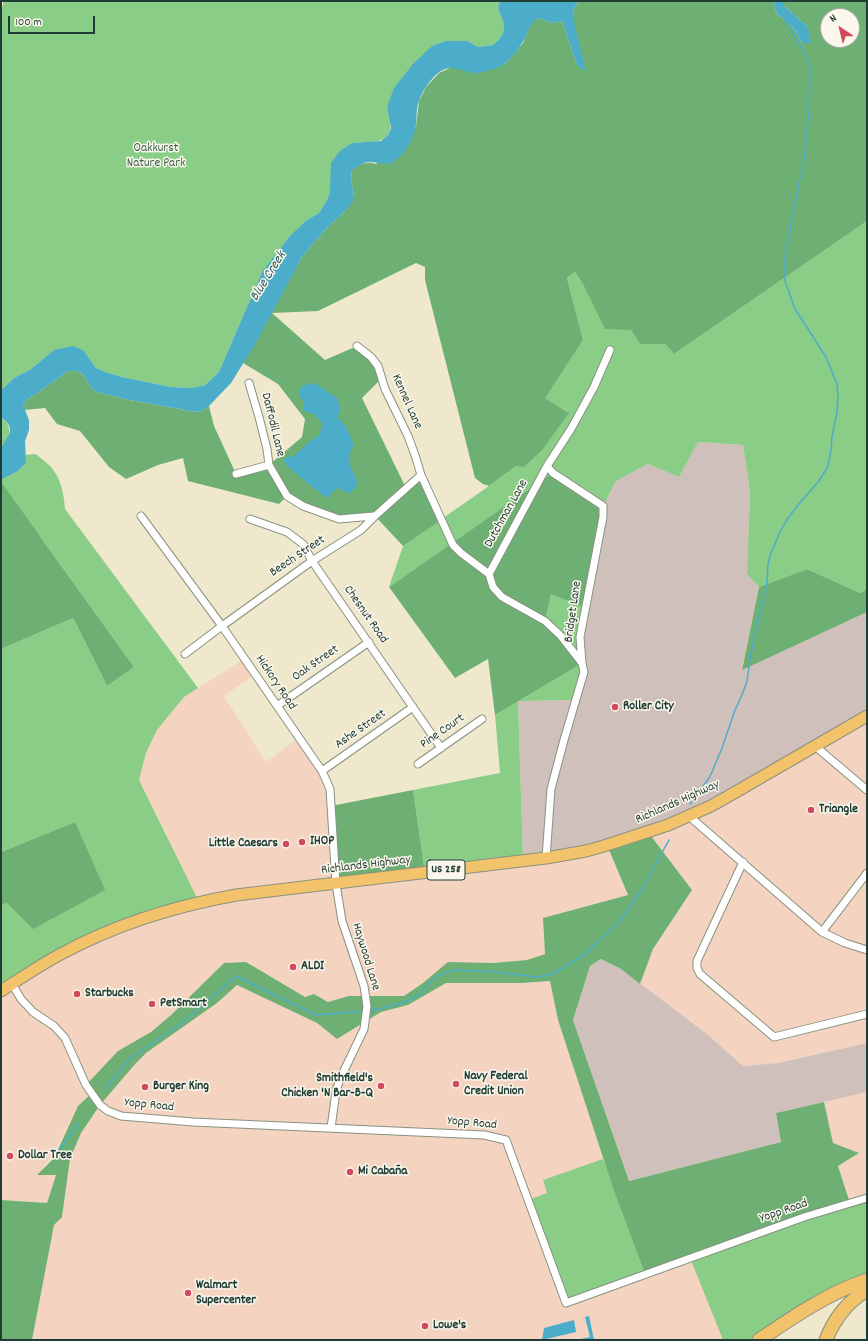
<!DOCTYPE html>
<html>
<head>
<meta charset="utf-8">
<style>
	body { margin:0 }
	#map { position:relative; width:868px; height:1341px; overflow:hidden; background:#efe8cd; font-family:Dekko,sans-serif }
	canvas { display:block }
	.frame { position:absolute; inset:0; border:2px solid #1f3d34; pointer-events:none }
	.north { position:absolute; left:820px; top:8px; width:40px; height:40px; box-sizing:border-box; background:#fbf7ec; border:1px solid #a3ada2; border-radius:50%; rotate:325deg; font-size:11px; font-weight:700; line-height:16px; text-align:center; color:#1f3d34 }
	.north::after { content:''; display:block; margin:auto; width:14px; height:18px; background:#d1495b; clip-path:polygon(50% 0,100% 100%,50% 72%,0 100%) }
	.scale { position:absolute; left:8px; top:16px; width:87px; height:18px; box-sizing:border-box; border:2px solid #1f3d34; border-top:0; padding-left:5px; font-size:12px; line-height:14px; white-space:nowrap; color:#1f3d34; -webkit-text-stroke:3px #fbf7ec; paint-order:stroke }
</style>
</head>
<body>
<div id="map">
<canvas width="868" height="1341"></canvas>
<div class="frame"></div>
<div class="north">N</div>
<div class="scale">100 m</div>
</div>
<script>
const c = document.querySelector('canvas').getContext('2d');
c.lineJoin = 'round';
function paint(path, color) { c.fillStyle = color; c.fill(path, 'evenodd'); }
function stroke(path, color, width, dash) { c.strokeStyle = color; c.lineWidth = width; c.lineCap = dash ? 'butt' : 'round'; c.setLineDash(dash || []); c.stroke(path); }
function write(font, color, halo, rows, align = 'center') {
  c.font = font + ' Dekko,sans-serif'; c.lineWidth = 3; c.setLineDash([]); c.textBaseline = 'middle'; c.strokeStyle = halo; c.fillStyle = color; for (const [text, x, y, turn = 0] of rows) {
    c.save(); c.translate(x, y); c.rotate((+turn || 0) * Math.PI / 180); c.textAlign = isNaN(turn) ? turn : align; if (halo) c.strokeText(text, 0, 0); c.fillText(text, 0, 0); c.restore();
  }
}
const built = new Path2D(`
	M 244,659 L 255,674 L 224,696 L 266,762 L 299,738 L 330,789 L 336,883 L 607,845 L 628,895 L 543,918 L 545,954 L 527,960 L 493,963 L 423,983 L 404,996 L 349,996 L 328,1002 L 314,994 L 305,997 L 246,962 L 224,963 L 171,1015 L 151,1032 L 118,1051 L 91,1094 L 78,1106 L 52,1157 L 37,1175 L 56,1174 L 47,1203 L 1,1200 L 1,991 L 167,835 L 139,780 L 146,753 L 157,730 L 184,697 Z
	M 867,716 L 867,1043 L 778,1063 L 743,1066 L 707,1034 L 640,984 L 653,949 L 692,890 L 648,832 Z
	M 550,981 L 558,1020 L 612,1185 L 645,1274 L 690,1258 L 723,1340 L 32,1340 L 54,1225 L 62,1217 L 70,1159 L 81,1133 L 100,1105 L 136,1063 L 146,1053 L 217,1003 L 237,985 L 317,1023 L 337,1039 L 381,1012 L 408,1005 L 446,983 L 521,983 Z
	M 867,1092 L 867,1198 L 850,1203 L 838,1166 L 859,1153 L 833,1143 L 824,1102 Z`);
const industrial = new Path2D(`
	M 698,442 L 743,445 L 750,492 L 747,574 L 759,587 L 742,669 L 867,612 L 867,716 L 711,806 L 648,832 L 523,861 L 518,701 L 576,700 L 581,680 L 580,637 L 603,506 L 616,481 L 648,464 L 679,477 Z
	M 601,959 L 621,969 L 707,1034 L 743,1066 L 778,1063 L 867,1043 L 867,1092 L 776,1113 L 781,1142 L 629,1181 L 573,1020 L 590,966 Z`);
const green = new Path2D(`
	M 4,1 L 501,1 C 493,13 510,21 502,35 C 500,39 496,42 493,45 L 478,47 L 468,41 L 445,41 L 432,46 L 387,107 C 388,114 391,122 390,129 C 387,145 365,142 352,143 L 330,192 L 327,200 L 319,213 L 307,220 L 262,272 L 219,372 L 205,385 L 192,388 L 171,387 L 122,377 L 105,372 L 96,368 L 84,351 L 54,350 L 31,369 L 14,378 L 1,390 L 1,11 Z
	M 867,221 L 867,589 L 860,593 L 807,569 L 759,587 L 747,574 L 750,492 L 743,445 L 698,442 L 679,477 L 648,464 L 616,481 L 603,506 L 553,474 L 389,587 L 403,546 L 489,486 L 516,466 L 568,412 L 544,398 L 583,340 L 567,278 L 575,272 L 584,286 L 631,330 L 640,344 L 665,344 L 674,354 Z
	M 1,417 C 15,429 9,437 1,450 Z
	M 34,454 L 37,455 C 42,459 47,463 51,467 C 61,479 64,494 65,509 L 198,688 L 184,697 L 157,730 L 146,753 L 139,780 L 199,902 L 134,921 L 1,991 L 1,905 L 7,903 L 75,822 L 1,852 L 1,649 L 73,618 L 107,686 L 134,667 L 40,536 L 1,599 L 1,480 L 18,471 L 26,463 L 25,455 Z
	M 551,593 L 586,608 L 580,637 L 584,672 L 576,700 L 518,701 L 523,861 L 425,873 L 413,790 L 500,773 L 495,715 L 581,663 L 545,621 Z
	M 603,1159 L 645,1274 L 566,1303 L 528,1200 L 547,1193 L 543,1180 Z
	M 867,1198 L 867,1280 L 759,1340 L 723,1340 L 690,1258 Z`);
const forest = new Path2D(`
	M 579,1 L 773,1 L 777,14 L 793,27 L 802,43 L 807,26 L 784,6 L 784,1 L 867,1 L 867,221 L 674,354 L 665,344 L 640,344 L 631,330 L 605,329 L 584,286 L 575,272 L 567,278 L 583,340 L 545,398 L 569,413 L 542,450 L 524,467 L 516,466 L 489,486 L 483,484 L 475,478 L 425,280 L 425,267 L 416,263 L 318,311 L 272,313 L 325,360 L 357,346 L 371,357 L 382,378 L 362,398 L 406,488 L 421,475 L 441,520 L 403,546 L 375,516 L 339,519 L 287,496 L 279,504 L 188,481 L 183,458 L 158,465 L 126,479 L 109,467 L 80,431 L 57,424 L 45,408 L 24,410 L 23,405 L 28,399 L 39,392 L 68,371 L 77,371 L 82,373 L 92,389 L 97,392 L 130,400 L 190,411 L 200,412 L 209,406 L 214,426 L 236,474 L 269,465 L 302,437 L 305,419 L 278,384 L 243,363 L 302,257 L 324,231 L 348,208 L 354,196 L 351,178 L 352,170 C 361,164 365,161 376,164 L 416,127 L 419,101 L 426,87 L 439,73 L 452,67 L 476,73 L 506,63 L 523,43 L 531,22 L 538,18 L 553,23 L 562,21 L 577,65 L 573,10 ZM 828,16 L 852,16 L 852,40 L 828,40 Z
	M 553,473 L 603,506 L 586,608 L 551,594 L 545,621 L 582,663 L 495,715 L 488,659 L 455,678 L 389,587 Z
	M 1,482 L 134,667 L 107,686 L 73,618 L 1,649 Z
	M 807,569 L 860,593 L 867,589 L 867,612 L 742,670 L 759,587 Z
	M 413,790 L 425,873 L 336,884 L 331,806 Z
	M 75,822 L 105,890 L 33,929 L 7,903 L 1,905 L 1,852 Z
	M 648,832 L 692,890 L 653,949 L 640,984 L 621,969 L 601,959 L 590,966 L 573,1020 L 629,1181 L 781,1142 L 776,1113 L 824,1102 L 833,1143 L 859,1153 L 838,1166 L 850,1203 L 645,1274 L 612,1185 L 558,1020 L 550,981 L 521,983 L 446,983 L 408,1005 L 381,1012 L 337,1039 L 317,1023 L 237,985 L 217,1003 L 146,1053 L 136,1063 L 100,1105 L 81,1133 L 70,1159 L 62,1217 L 54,1225 L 32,1340 L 1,1340 L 1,1200 L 47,1203 L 56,1175 L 37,1175 L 54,1158 L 78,1106 L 91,1094 L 86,1085 L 118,1051 L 151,1032 L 171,1015 L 224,963 L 246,962 L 305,997 L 314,994 L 328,1002 L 349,996 L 404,996 L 423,983 L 448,962 L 493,963 L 527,960 L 545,954 L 543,918 L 628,895 L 607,845 Z`);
const water = new Path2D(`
	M 501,1 L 579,1 L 573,10 L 575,27 L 586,72 L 577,65 L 562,21 L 553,23 L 538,18 C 527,25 529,34 522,43 C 518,50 507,64 499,67 C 495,69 480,73 475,73 C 461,72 452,62 438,73 C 430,80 422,91 419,101 C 416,108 417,117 416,125 C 414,137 407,151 397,159 C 388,168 378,161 368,162 C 362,163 357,167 352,170 L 351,178 L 354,196 L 353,201 L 348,208 L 324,231 L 302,257 L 254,346 L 231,383 L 209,406 L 200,412 L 190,411 L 130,400 L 97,392 L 92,389 L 82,373 L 77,371 L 68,371 L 39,392 L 28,399 L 23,405 L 29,420 L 29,430 L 25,441 L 26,463 L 18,471 L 1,480 C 1,471 0,460 1,451 C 4,436 20,432 1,417 L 1,390 L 14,378 L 31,369 L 54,350 L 73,346 L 84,351 L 96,368 L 105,372 L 122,377 L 171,387 L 192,388 L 205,385 L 219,372 L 262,272 L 290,236 L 307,220 L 319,213 L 327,200 L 330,192 L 331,163 L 340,151 L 352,143 L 381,141 L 388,135 L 391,128 L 387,107 L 394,88 L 413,64 L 432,46 L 445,41 L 468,41 L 478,47 L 493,45 C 496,42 500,39 502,35 C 510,20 492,12 501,1 Z
	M 773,1 L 784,1 L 784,6 L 807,26 L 811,43 L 802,43 L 793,27 L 777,14 Z
	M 315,383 L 338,399 L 340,411 L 337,418 L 345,425 L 354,445 C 352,449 349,453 349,457 C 347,472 368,482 349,493 L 337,488 L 326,498 L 287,466 L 283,459 L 295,455 L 307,444 L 319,435 L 323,424 L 314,414 L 304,411 L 304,401 L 299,396 L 301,386 Z
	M 589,1316 L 594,1340 L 576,1340 L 590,1337 L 585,1317 Z
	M 574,1320 L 576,1332 L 542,1340 L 544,1328 Z`);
const stream = new Path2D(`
	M 690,804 L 709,778 L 712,772 L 722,748 L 735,710 L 742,695 L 747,681 L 751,653 L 767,582 L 768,563 L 771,553 L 780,532 L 786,521 L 798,505 L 818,482 L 826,470 L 828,465 L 831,450 L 832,437 L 837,412 L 838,397 L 837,384 L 826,357 L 795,309 L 785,281 L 784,262 L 800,178 L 803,170 L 809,111 L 810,74 L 810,67 L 800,45 L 785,20
	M 368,1011 L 375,1010 L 405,1002 L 419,995 L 430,982 L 439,975 L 455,970 L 497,972 L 535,977 L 550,975 L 563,968 L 585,954 L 619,922 L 639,894 L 669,840
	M 106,1088 L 129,1059 L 182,1023 L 236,976 L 316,1015 L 365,1011
	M 54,1158 L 79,1123`);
const minor = new Path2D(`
	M 357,346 L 371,357 L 378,366 L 385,389 L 408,436 L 416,458 L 421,475 L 453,545 L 461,553 L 489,574
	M 249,383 L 259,417 L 267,449 L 269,465 L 287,496 L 303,506 L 339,519 L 374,516
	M 236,474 L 269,465
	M 141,516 L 222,626 L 322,771 L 330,789 L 336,884 L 342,921 L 364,986 L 367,1006 L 364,1029 L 340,1079 L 336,1091 L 331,1128
	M 250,519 L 287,532 L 303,544 L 312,561 L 441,748
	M 185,654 L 222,626 L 312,561 L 361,530 L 375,516 L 421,475
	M 582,663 L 561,636 L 545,621 L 502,597 L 493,587 L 489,574 L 547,466 L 571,429 L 594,387 L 610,350
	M 277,706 L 369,642
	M 815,746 L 867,790
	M 418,764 L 482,719
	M 322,771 L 413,707
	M 689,816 L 822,932 L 845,943 L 867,950
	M 546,858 L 551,789 L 564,740 L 584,672 L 582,663 L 580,637 L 603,517 L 603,506 L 553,473 L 547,466
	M 743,862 L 697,961 L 697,968 L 700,974 L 774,1037 L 867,1014
	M 822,932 L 867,873
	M 12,984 L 21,999 L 33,1012 L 54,1026 L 65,1038 L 86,1085 L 100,1105 L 108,1111 L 121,1116 L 193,1122 L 484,1135 L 506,1140 L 566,1303 L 804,1217 L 867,1198`);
const primary = new Path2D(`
	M 1,991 C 21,978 40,965 61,954 C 116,924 175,906 236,895 L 546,858 L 586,851 L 607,845 L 668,825 L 711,806 L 734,793 L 867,716`);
const motorway = new Path2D(`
	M 759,1340 C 793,1317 828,1293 867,1280
	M 826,1340 C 834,1319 847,1302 867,1290`);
const markers = [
	[615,707,4,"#d1495b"],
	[811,810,4,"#d1495b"],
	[302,842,4,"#d1495b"],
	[286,844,4,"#d1495b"],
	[293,967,4,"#d1495b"],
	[77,994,4,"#d1495b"],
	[152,1004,4,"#d1495b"],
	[456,1084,4,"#d1495b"],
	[381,1086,4,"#d1495b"],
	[145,1087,4,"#d1495b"],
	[10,1156,4,"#d1495b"],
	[350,1172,4,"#d1495b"],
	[188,1293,4,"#d1495b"],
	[425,1326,4,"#d1495b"]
];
const shields = [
	[446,870,38]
];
const shieldNames = [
	["US 258",446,870]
];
const parkNames = [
	["Oakkurst",156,149],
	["Nature Park",156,164]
];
const streetNames = [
	["Kennel Lane",406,402,66],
	["Daffodil Lane",272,425,76],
	["Dutchman Lane",507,514,-61],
	["Beech Street",298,557,-34],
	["Bridget Lane",574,612,-82],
	["Chesnut Road",365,615,55],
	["Oak Street",316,664,-35],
	["Hickory Road",275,683,56],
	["Ashe Street",361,730,-35],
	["Pine Court",443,732,-35],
	["Richlands Highway",678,803,-24],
	["Richlands Highway",366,866,-7],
	["Haywood Lane",365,957,73],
	["Yopp Road",149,1106,6],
	["Yopp Road",472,1124,5],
	["Yopp Road",784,1212,-19]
];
const poiNames = [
	["Roller City",623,707],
	["Triangle",819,810],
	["IHOP",310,842],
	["Little Caesars",278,844,"right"],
	["ALDI",301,967],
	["Starbucks",85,994],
	["PetSmart",160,1004],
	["Navy Federal",464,1077],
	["Credit Union",464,1092],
	["Smithfield's",373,1079,"right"],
	["Chicken 'N Bar-B-Q",373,1094,"right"],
	["Burger King",153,1087],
	["Dollar Tree",18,1156],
	["Mi Cabaña",358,1172],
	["Walmart",196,1286],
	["Supercenter",196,1301],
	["Lowe's",433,1326]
];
const waterNames = [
	["Blue Creek",269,277,-58]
];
paint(built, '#f4d3c0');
paint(industrial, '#d0c0bc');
paint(green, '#89cd86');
paint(forest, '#6eb073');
paint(water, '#4cadcb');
stroke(stream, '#4cadcb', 1.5);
stroke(minor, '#879280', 9);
stroke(primary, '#879280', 13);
stroke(motorway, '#879280', 15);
stroke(minor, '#fff', 7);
stroke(primary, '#f2c36a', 11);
stroke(motorway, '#f2c36a', 13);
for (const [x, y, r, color] of markers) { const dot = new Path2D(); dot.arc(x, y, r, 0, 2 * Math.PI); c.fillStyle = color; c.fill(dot); stroke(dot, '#fbf7ec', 1.5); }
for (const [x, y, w] of shields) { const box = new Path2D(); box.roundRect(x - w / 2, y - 10, w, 20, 3); c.fillStyle = '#fbf7ec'; c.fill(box); stroke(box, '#1f3d34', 1); }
write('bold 12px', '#1f3d34', null, shieldNames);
write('13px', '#3a6148', '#fbf7ec', parkNames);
write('13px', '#1f3d34', '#fbf7ec', streetNames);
write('bold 13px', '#1f3d34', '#fbf7ec', poiNames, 'left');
write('italic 14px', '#2c5f61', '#fbf7ec', waterNames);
</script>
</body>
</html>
